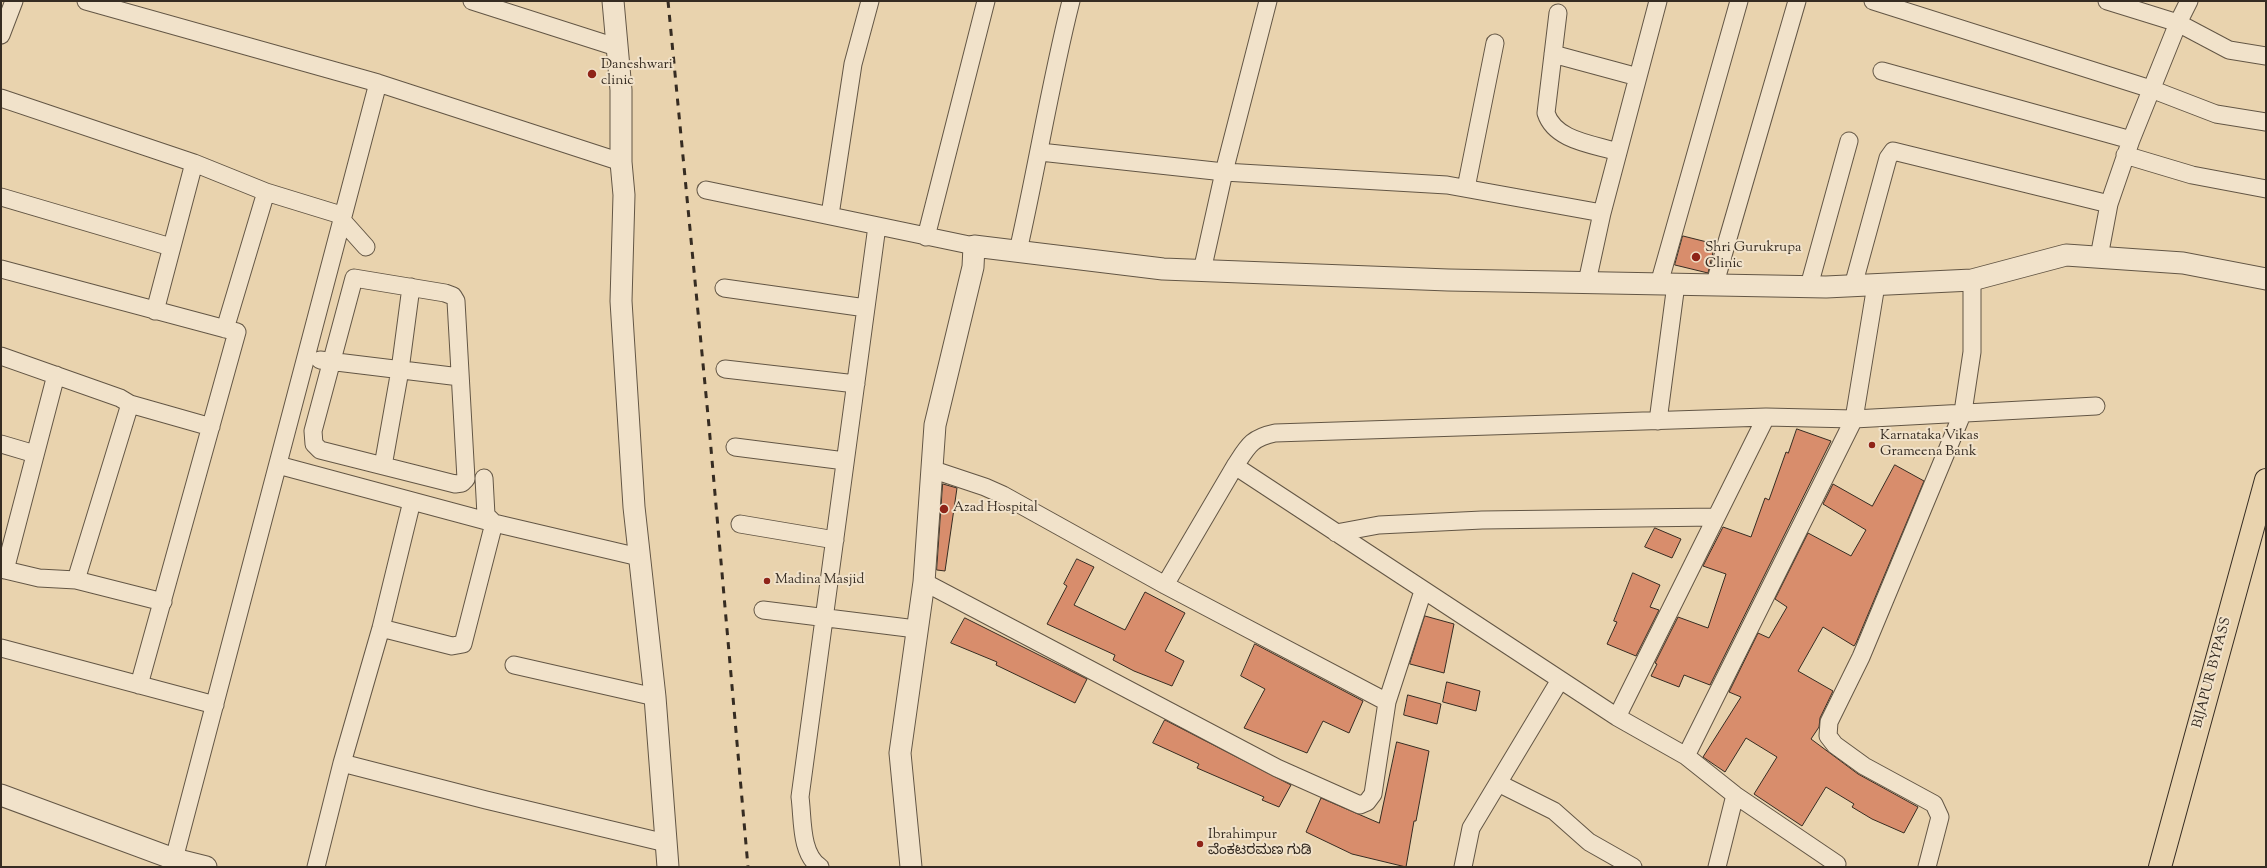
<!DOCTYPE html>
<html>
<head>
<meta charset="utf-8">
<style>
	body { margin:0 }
	#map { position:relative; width:2267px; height:868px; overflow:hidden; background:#e9d3ae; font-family:"Sorts Mill Goudy",serif }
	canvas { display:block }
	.frame { position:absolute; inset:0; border:2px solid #362c22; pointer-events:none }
</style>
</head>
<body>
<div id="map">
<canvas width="2267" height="868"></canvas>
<div class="frame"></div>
</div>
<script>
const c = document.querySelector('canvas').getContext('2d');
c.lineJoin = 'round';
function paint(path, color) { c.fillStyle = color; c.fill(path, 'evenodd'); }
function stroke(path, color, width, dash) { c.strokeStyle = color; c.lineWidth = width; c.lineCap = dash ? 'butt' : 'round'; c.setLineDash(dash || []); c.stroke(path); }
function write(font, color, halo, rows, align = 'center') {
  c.font = font + ' "Sorts Mill Goudy","Noto Sans Kannada",serif'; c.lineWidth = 4; c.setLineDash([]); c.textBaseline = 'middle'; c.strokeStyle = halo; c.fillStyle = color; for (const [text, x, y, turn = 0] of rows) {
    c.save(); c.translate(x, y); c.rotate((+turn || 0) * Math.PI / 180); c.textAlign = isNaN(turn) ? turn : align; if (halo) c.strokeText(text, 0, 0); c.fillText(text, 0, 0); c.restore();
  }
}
const building = new Path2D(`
	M 1683,236 L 1715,244 L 1708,273 L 1675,265 Z
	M 1797,429 L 1831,441 L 1710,685 L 1684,675 L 1679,687 L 1651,676 L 1657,664 L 1655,663 L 1678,617 L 1708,628 L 1726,574 L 1703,566 L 1723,527 L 1751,537 L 1765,498 L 1769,500 L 1786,452 L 1788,453 Z
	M 1895,465 L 1924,481 L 1856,643 L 1854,646 L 1823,627 L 1798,671 L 1833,691 L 1820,718 L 1819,727 L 1811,739 L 1858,774 L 1918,807 L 1904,833 L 1872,819 L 1852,807 L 1854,804 L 1826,787 L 1802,826 L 1754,794 L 1777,757 L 1746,738 L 1725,772 L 1703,757 L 1741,697 L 1729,692 L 1758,633 L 1769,638 L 1787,607 L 1775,599 L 1808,533 L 1851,556 L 1866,530 L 1823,504 L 1833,484 L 1872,506 Z
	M 943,484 L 957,488 L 945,571 L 937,570 Z
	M 1655,528 L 1681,539 L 1672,558 L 1645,547 Z
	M 1077,559 L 1094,567 L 1074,605 L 1125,630 L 1145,592 L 1185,613 L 1165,651 L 1184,661 L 1172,686 L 1134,671 L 1113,660 L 1115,655 L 1047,624 L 1067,586 L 1064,584 Z
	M 1633,573 L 1660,585 L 1650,607 L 1659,610 L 1636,656 L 1607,644 L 1617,622 L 1614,621 Z
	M 1425,616 L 1454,624 L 1444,673 L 1410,664 Z
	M 965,618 L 1087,679 L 1075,703 L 996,665 L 997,662 L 951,643 Z
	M 1255,644 L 1363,701 L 1349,733 L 1323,721 L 1307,753 L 1244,728 L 1265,689 L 1241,676 Z
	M 1447,682 L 1480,691 L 1476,711 L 1443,702 Z
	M 1408,695 L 1441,704 L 1437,724 L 1404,715 Z
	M 1165,720 L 1291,785 L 1279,807 L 1262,800 L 1264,797 L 1197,768 L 1199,764 L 1153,743 Z
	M 1397,742 L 1429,751 L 1416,821 L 1414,821 L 1406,867 L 1352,854 L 1306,832 L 1321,798 L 1379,823 Z`);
const minor = new Path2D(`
	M 86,1 L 378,83 L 621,162
	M 472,1 L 616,47
	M 1873,1 L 2151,89 L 2216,114 L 2266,122
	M 2189,1 L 2178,23 L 2229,50 L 2266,56
	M 1558,13 L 1546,113 C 1555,141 1593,144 1618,152
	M 1,35 L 14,1
	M 1553,54 L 1638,77
	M 1882,71 L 2131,140
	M 1,98 L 194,163 L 266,192 L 341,215 L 341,219 L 366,247
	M 1040,152 L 1224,172 L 1447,185 L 1602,213
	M 2125,155 L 2192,175 L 2266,189
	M 1466,188 L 1495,43
	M 706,190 L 974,246
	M 1,197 L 171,247
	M 830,215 L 853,64 L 870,1
	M 926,237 L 986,1
	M 1018,251 C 1037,168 1050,84 1071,1
	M 2099,257 L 2109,204 L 2131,140 L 2178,23 L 2107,1
	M 1,269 L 237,332 L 139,685
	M 1202,271 L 1224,172 L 1268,1
	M 354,278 L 445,293 L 453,296 L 456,301 L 466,479 L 462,483 L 455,484 L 320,450 L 314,444 L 313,431 Z
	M 1587,282 L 1602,213 L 1658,1
	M 1715,283 L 1797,1
	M 1659,284 L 1739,1
	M 1809,286 L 1849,141
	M 1853,286 L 1888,158 L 1893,151 L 2109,204
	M 724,288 L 866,308
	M 155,311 L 194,163
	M 225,329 L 266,192
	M 1,356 L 120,398 L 130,404 L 211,427
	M 320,360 L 460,377
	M 725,369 L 856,384
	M 1658,421 L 1676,284
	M 1,444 L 35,454
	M 735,447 L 845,461
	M 278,465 L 494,523 L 639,557
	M 383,466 L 400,370 L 411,287
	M 931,469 L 985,487 L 1003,495 L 1165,585 L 1387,702
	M 740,524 L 835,540
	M 1336,533 L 1379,525 L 1482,520 L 1716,517
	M 1,569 L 39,578 L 76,580 L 163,602
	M 5,570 L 56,375
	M 76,580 L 130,404
	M 924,582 L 1277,768 L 1360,805 L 1367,802 L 1373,794 L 1387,702 L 1423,591
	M 1165,585 L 1235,466
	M 763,610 L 916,629
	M 381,628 L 452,646 L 463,644 L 494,523 L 486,515 L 484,478
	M 1,648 L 215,705
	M 514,665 L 655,697
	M 1617,717 L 1766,417
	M 1686,756 L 1854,419 L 1876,285
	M 342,763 L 486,800 L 666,843
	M 1498,783 L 1554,811 L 1589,842 L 1633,867
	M 174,859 L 378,83
	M 1837,864 L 1735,795 L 1686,756 L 1617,717 L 1235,466 C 1248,446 1251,438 1275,433 L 1766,417 L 1854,419 L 2096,406
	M 316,867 L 342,763 L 381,628 L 412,501
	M 820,867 C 800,854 803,818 800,797 L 877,226
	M 1463,867 L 1471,828 L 1560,680
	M 1717,867 L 1735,795
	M 1927,867 L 1940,817 L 1934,804 L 1864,766 L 1835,745 L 1828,736 L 1829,722 L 1861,657 L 1963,412 L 1972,352 L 1972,280`);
const tertiary = new Path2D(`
	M 613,1 L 621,90 L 621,162 L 624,195 L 621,301 L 634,507 L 655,697 L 668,867
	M 1,795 L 174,859 L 206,867
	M 911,867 L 900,753 L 924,582 L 935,425 L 973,267 L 974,246 L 1163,269 L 1448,280 L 1826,287 L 1972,280 L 2066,255 L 2183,263 L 2266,279`);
const trunk = new Path2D(`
	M 2160,867 L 2266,480`);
const rail = new Path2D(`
	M 668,1 L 709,426 L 748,867`);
const markers = [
	[592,74,5,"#8f2418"],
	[1696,257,5,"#8f2418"],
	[1872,445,4,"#8f2418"],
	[944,509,5,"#8f2418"],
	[767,581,4,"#8f2418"],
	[1200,844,4,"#8f2418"]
];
const poiNames = [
	["Daneshwari",601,66],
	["clinic",601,82],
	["Shri Gurukrupa",1705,249],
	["Clinic",1705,265],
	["Karnataka Vikas",1880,437],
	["Grameena Bank",1880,453],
	["Azad Hospital",953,509],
	["Madina Masjid",775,581],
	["Ibrahimpur",1208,836],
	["ವೆಂಕಟರಮಣ ಗುಡಿ",1208,852]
];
const streetNames = [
	["BIJAPUR BYPASS",2213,673,-75]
];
paint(building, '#d88d6c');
stroke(building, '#362c22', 1);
stroke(minor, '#635645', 19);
stroke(tertiary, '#635645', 23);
stroke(trunk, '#362c22', 24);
stroke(minor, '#f1e2ca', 17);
stroke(tertiary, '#f1e2ca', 21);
stroke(trunk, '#e9d3ae', 22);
stroke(rail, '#362c22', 3, [7, 7]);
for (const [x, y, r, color] of markers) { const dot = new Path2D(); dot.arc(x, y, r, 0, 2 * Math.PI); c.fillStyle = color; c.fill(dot); stroke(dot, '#f1e2ca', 1.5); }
write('14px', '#362c22', '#f1e2ca', poiNames, 'left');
write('14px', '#362c22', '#f1e2ca', streetNames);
</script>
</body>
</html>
